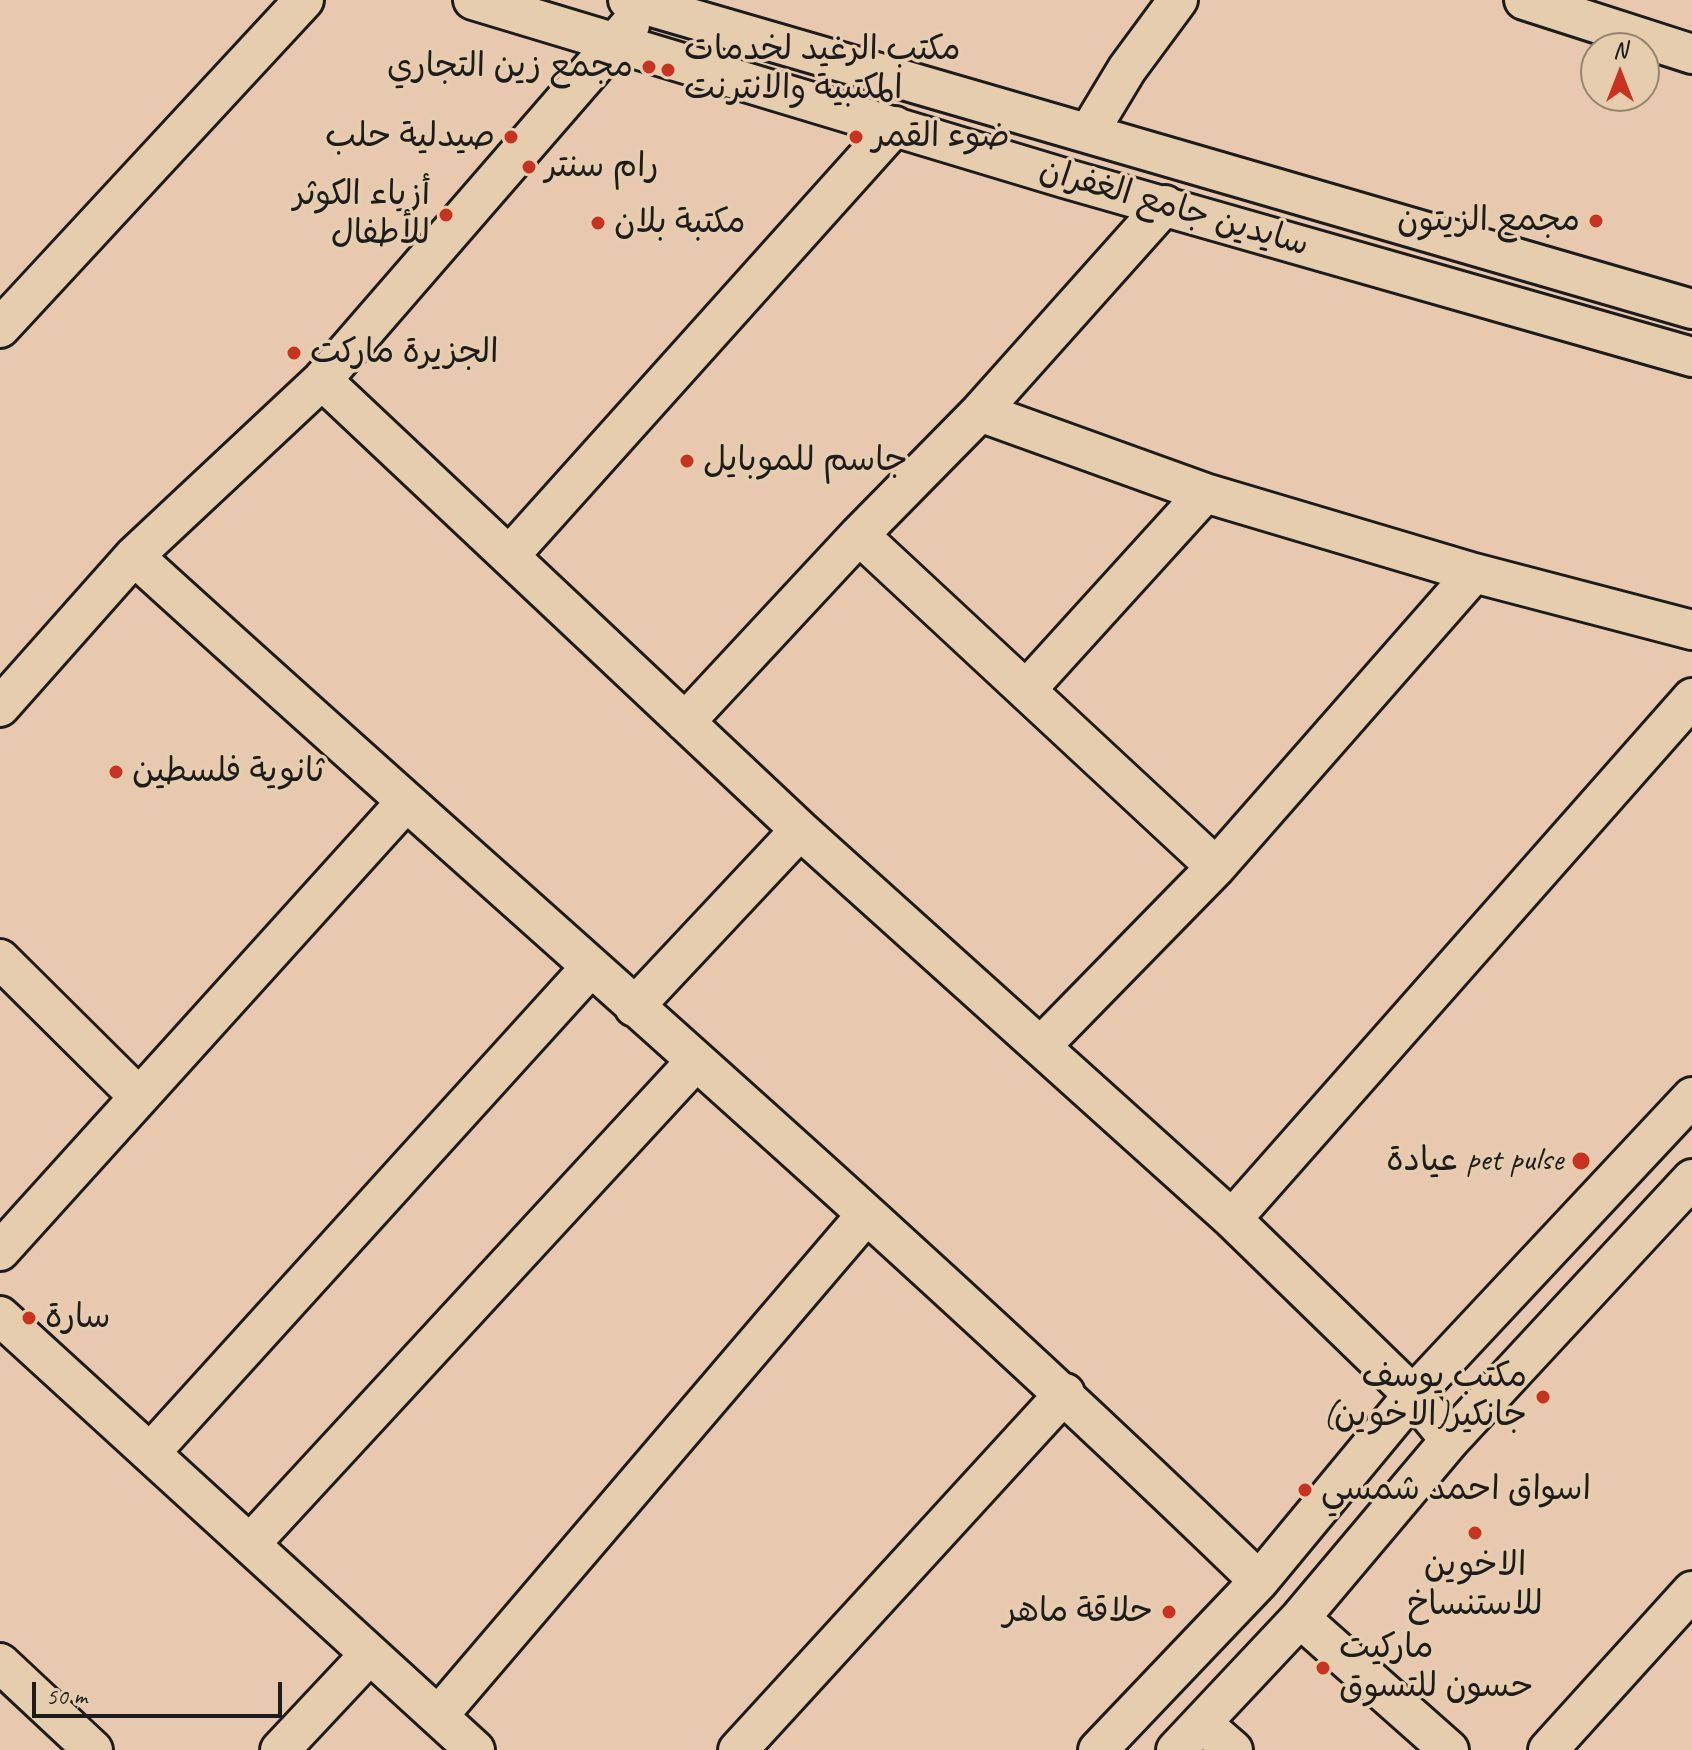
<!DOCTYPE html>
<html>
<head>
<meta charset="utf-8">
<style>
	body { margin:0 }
	#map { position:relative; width:1692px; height:1750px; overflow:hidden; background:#e8c9af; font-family:Caveat,sans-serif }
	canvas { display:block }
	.north { position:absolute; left:1580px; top:32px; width:80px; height:80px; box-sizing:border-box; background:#e5cdad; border:2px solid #958673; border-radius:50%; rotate:0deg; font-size:22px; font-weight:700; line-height:32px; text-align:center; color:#1c1c1c }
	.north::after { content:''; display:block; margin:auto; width:28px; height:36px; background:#c8321e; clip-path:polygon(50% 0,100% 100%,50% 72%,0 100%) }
	.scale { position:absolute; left:32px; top:1682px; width:250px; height:36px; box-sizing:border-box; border:4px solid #1c1c1c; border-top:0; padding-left:10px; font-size:24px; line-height:28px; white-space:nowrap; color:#1c1c1c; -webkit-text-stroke:6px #e5cdad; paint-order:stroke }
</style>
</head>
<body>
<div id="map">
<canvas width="1692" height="1750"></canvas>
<div class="north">N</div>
<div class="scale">50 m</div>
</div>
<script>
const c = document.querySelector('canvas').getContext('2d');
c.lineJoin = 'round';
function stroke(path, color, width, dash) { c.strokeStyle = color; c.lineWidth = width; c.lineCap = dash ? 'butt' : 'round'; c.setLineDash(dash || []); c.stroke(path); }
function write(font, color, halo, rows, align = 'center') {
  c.font = font + ' Caveat,"Playpen Sans Arabic",sans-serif'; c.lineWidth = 7; c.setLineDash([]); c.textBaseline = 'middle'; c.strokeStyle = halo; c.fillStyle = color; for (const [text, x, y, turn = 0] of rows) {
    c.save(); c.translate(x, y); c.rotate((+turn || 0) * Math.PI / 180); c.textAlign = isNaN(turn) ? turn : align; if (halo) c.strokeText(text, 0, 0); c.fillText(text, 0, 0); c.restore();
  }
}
const minor = new Path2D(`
	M 473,0 L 1064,178 L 1692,357
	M 628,0 L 1692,309
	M 1524,0 L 1692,54
	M 1089,132 L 1127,69 L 1178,0
	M 0,328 L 304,0
	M 322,380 L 800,830 L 1232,1219 L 1413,1395 L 1450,1440
	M 980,412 L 1205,493 L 1474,573 L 1692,630
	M 859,535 L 1216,867
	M 134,556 C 509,898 895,1228 1259,1581
	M 509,556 L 895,126
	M 1026,690 L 1205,493
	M 0,707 L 134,556 L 322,380 L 630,25
	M 685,722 L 859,535 L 980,412 L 1165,205
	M 0,959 L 139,1097
	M 634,1007 L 800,830
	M 1041,1046 L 1216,867 L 1474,573
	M 1232,1219 L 1692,698
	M 0,1251 L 405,803
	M 0,1316 L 475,1750
	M 150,1453 L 590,968
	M 250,1544 L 695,1062
	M 1300,1618 L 1449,1750
	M 0,1663 L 93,1750
	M 438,1716 L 866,1215
	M 1202,1723 L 1233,1750
	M 280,1750 L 370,1654
	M 738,1750 L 1065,1393
	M 1098,1750 L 1259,1581 L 1413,1395 L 1692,1097
	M 1176,1750 L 1300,1618 L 1450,1440 L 1692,1179
	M 1548,1750 L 1692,1591`);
const markers = [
	[649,67,8,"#c8321e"],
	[668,70,8,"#c8321e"],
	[511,137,8,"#c8321e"],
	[856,137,8,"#c8321e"],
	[529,167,8,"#c8321e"],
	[446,215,8,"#c8321e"],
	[1596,221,8,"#c8321e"],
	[598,223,8,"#c8321e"],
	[294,353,8,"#c8321e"],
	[687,461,8,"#c8321e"],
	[116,772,8,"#c8321e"],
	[1581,1161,10,"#c8321e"],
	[29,1318,8,"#c8321e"],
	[1543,1397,8,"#c8321e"],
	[1305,1490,8,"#c8321e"],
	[1475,1533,8,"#c8321e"],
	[1169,1612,8,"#c8321e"],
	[1323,1668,8,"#c8321e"]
];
const poiNames = [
	["مكتب الرغيد لخدمات",684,50],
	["المكتبية والانترنت",684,89],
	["مجمع زين التجاري",633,67,"right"],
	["صيدلية حلب",495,137,"right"],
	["ضوء القمر",872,137],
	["رام سنتر",545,167],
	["أزياء الكوثر",430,195,"right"],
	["للأطفال",430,234,"right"],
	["مجمع الزيتون",1580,221,"right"],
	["مكتبة بلان",614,223],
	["الجزيرة ماركت",310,353],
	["جاسم للموبايل",703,461],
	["ثانوية فلسطين",132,772],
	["عيادة pet pulse",1563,1161,"right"],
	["سارة",45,1318],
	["مكتب يوسف",1527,1377,"right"],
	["جانكير(الاخوين)",1527,1416,"right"],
	["اسواق احمد شمسي",1321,1490],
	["الاخوين",1475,1566,"center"],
	["للاستنساخ",1475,1605,"center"],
	["حلاقة ماهر",1153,1612,"right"],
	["ماركيت",1339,1648],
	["حسون للتسوق",1339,1687]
];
const streetNames = [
	["سايدين جامع الغفران",1174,208,16]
];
stroke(minor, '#1c1c1c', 44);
stroke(minor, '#e5cdad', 38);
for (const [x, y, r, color] of markers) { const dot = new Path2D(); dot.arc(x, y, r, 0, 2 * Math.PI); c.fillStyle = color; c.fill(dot); stroke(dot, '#e5cdad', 3); }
write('34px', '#1c1c1c', '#e5cdad', poiNames, 'left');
write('34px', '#1c1c1c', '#e5cdad', streetNames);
</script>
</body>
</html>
